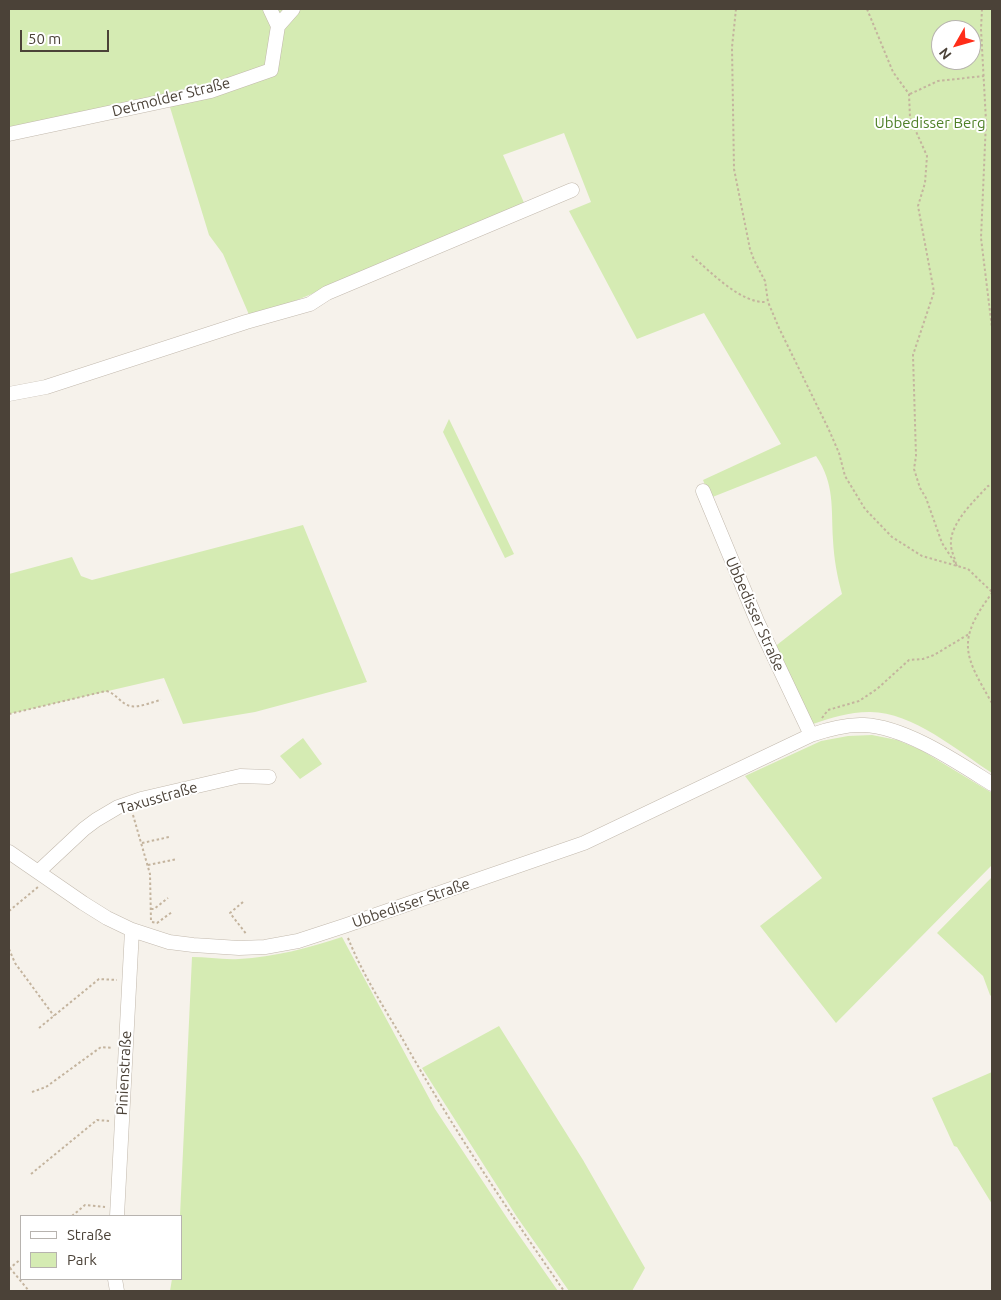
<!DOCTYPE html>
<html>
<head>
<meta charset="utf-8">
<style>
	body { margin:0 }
	#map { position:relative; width:1001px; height:1300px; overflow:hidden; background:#f6f2eb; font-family:Ubuntu,sans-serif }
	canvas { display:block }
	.frame { position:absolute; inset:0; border:10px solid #4b4238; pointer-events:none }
	.legend { position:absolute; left:20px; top:1215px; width:162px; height:65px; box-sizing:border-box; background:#fff; border:1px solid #b7b3af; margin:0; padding:6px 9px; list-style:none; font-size:15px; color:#4b4238 }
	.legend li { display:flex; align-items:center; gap:10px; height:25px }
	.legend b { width:25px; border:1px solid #b7b3af }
	.north { position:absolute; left:931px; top:20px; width:50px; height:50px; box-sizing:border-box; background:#fff; border:1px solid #b7b3af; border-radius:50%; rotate:232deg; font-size:14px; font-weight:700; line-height:20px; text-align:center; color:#4b4238 }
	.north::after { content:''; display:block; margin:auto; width:18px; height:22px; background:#ff2d19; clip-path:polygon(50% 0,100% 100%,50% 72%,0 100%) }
	.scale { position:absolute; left:20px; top:30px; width:89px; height:22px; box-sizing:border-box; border:2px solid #4b4238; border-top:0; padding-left:6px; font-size:15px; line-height:18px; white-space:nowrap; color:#4b4238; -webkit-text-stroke:4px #fff; paint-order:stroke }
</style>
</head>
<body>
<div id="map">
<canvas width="1001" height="1300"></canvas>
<div class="frame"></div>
<ul class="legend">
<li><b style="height:6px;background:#fff"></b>Straße</li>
<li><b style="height:14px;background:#d5ebb3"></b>Park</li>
</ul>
<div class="north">N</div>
<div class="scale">50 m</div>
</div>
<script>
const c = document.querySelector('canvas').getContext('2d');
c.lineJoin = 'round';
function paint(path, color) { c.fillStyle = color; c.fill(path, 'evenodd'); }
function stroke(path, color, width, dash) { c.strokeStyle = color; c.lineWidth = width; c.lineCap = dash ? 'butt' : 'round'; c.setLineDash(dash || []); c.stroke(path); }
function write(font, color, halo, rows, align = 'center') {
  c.font = font + ' Ubuntu,sans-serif'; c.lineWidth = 4; c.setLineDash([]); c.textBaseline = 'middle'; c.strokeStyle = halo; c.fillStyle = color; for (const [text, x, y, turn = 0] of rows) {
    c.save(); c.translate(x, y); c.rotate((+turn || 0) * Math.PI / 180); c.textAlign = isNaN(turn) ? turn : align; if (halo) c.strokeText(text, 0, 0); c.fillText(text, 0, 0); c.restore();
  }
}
const green = new Path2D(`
	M 9,9 L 287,9 L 267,66 L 209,87 L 9,130 Z
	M 298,9 L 992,9 L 992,773 C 958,751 911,711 869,712 C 849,712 831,718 813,724 L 773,648 L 842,594 C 837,576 834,559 833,540 C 831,508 835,484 816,456 L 710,498 L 703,480 L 781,444 L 704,313 L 637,339 L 569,211 L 591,202 L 564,133 L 503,155 L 525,205 L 290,303 L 250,317 L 223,254 L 209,235 L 169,104 L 276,72 L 282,32 ZM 941,30 L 971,30 L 971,60 L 941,60 Z
	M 449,419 L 514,554 L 505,558 L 443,432 Z
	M 303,525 L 367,682 L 255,712 L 183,724 L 164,678 L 9,714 L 9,574 L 72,557 L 81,576 L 92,580 Z
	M 872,735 L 897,740 L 921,750 L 992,793 L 992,865 L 836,1023 L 760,926 L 822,878 L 745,776 L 821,741 L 848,736 Z
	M 303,738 L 322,764 L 300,779 L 280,756 Z
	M 992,877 L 992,997 L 990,995 L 983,976 L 937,933 Z
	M 342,937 L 435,1109 L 509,1221 L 558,1291 L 170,1291 L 172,1279 L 181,1279 L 181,1216 L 180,1216 L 192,957 C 207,957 223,960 239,959 C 274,957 309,948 342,937 Z
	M 499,1026 L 583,1160 L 645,1268 L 632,1291 L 569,1291 L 517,1217 L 422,1068 Z
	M 992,1072 L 992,1204 L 957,1147 L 954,1146 L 932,1098 Z`);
const path = new Path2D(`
	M 736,9 L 732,47 L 734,169 L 750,249 L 754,260 L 765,281 L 768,302 L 779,328 L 829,430 L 839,453 L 845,476 L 865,509 L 892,537 L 922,556 L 968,569 L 992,592
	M 867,9 L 893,72 L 909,94 L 910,118 L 927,156 L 925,183 L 918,206 L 934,292 L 913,355 L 916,456 L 914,469 L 920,488 L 926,498 L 942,543 L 957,566
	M 982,9 L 981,29 L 986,121 L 981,238 L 992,328
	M 910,94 L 938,81 L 984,76
	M 692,256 C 711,272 741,304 767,302
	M 956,564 C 955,558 951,551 951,545 C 949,524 975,500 988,486 L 992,485
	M 992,703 C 964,655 956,641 992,593
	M 9,714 L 106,691 C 116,693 121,704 130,706 C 139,708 152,702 161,700
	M 822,718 L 828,710 L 859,701 L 877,689 L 909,660 L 923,659 L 934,655 L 969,634
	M 133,815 L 150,874 L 151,922
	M 142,843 L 169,837
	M 148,865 L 177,859
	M 243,902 L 230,913 L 247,935
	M 151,909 L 154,909 L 168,898
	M 9,911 L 38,887
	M 152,922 L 157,923 L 172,912
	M 348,938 C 362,973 383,1006 402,1038 C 451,1126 507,1209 564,1291
	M 9,949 L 15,963 L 54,1016
	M 39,1028 L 99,979 L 117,980
	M 32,1092 L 46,1087 L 101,1047 L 113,1048
	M 31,1174 L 97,1120 L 109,1121
	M 72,1216 L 85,1205 L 105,1207
	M 9,1267 L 10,1268 L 21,1259
	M 10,1268 L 29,1291`);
const minor = new Path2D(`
	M 278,26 L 293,9
	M 9,134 L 211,91 L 271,70 L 278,26 L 270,9
	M 9,394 L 46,387 L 246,322 L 310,304 L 327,293 L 572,190
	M 703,491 L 757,621 L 811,735
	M 9,852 L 83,903 L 107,918 L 132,930 L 169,942 L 193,945 L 239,948 L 265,947 L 298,941 L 344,926 L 584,843 L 811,735 C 828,729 845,724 864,725 C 906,727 957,762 992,784
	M 38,872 L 84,829 L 96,820 L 118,807 L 141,799 L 240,776 L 269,777
	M 117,1216 L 132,930
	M 115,1279 L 117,1291`);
const streetNames = [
	["Detmolder Straße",171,97,-14],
	["Ubbedisser Straße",755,614,66],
	["Taxusstraße",158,798,-16],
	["Ubbedisser Straße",411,903,-19],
	["Pinienstraße",124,1073,-87]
];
const parkNames = [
	["Ubbedisser Berg",930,123]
];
paint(green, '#d5ebb3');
stroke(minor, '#c2b9ad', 15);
stroke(path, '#c4b49e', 2, [2.5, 2.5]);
stroke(minor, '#fff', 14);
write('15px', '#4b4238', '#fff', streetNames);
write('15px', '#4f8028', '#fff', parkNames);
</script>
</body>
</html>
